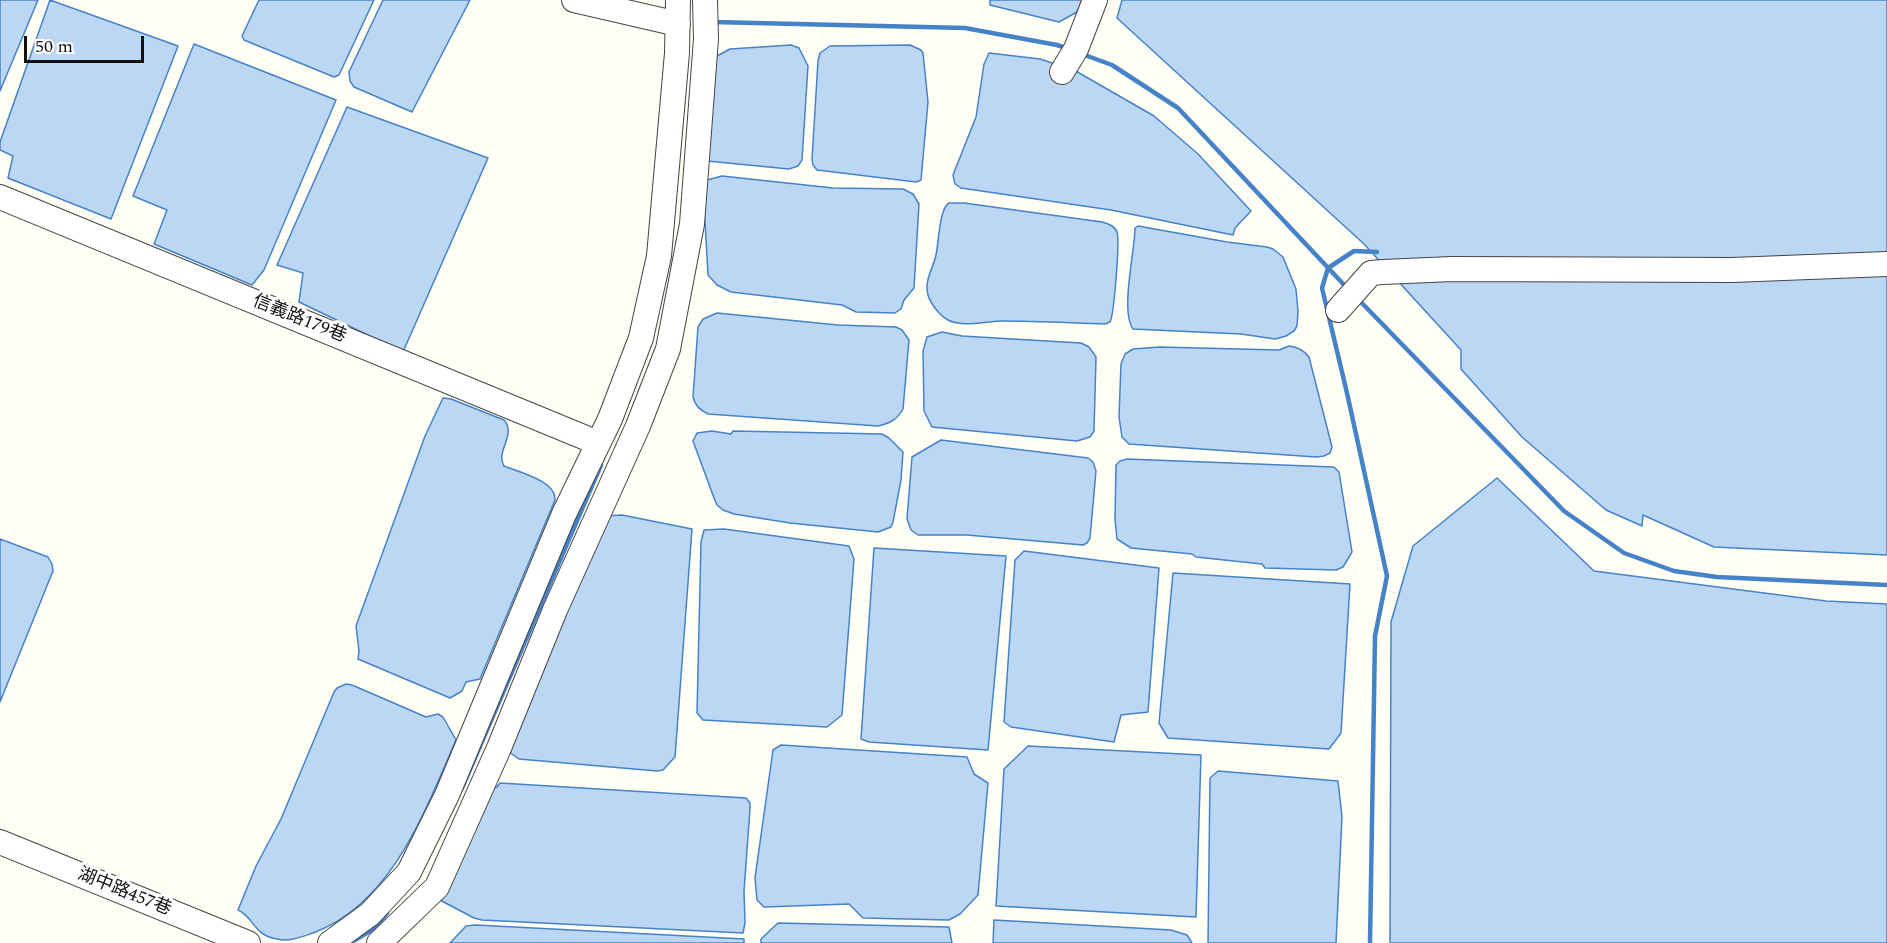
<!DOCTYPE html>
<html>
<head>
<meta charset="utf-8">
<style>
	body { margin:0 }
	#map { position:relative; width:1887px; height:943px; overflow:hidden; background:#fffef5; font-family:Spectral,serif }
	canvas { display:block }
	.scale { position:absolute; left:24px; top:36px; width:120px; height:27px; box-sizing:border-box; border:3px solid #111; border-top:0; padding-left:8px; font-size:18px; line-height:21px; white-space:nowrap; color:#111; -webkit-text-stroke:4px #fff; paint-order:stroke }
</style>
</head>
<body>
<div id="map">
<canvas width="1887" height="943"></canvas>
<div class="scale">50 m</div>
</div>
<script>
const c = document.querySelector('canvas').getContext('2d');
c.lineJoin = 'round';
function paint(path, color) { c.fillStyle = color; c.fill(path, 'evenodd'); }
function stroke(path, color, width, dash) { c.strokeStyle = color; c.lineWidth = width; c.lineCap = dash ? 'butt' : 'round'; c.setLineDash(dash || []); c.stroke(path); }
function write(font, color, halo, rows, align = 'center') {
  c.font = font + ' Spectral,"Noto Sans TC",serif'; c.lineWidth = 6; c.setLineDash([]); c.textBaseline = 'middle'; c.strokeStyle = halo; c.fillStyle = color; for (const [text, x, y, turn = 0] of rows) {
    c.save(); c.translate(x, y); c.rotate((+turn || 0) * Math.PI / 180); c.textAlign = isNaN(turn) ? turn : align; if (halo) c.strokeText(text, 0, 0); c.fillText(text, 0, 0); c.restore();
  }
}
const water = new Path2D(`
	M 0,0 L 38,0 L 0,91 Z
	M 50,0 L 178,46 L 111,219 L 8,178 L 13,156 L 0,150 L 0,142 Z
	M 259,0 L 374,0 L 339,75 L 334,77 L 244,40 L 242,36 Z
	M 383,0 L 470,0 L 412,112 L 354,87 L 350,81 L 349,72 Z
	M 990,0 L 1082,0 L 1077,12 L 1059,22 L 990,5 Z
	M 1122,0 L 1887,0 L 1887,555 L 1714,547 L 1643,515 L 1642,526 L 1606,510 L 1522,437 L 1461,369 L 1461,350 L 1364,244 L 1117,18 Z
	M 194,44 L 336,100 L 264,270 L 252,285 L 154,244 L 167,210 L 133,196 Z
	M 791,45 L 799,48 L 808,66 L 802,160 L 798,166 L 789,169 L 707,161 L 712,64 L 717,56 L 730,49 Z
	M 910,45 L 921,50 L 923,53 L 928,102 L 921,180 L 916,182 L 817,170 L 813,165 L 812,159 L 818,61 L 820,53 L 830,46 Z
	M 989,53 L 1040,59 L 1074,70 L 1154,116 L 1198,154 L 1251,211 L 1235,228 L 1233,235 L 1111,210 L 961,188 L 955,184 L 953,175 L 976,117 L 984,64 Z
	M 347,107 L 488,158 L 403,352 L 299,302 L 303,273 L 277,265 Z
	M 722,176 L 833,188 L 903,189 L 913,194 L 919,204 L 914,288 L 904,300 L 901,309 L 895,313 L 856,312 L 842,305 L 731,292 L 717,285 L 708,275 L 704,204 L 707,180 Z
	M 949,203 L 964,203 L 1102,222 C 1108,224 1115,226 1117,232 C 1120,241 1114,315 1110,322 L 1105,324 C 1071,323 1037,321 1003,321 C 987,321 963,328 948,320 C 940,316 930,303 928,295 C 924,280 933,269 936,255 C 939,242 939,209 949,203 Z
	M 1138,226 L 1227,242 L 1267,247 L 1273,249 L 1283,257 L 1296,289 L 1298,311 L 1297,326 L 1294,331 L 1286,336 L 1275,339 L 1241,334 L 1133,329 C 1120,312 1135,251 1135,228 Z
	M 717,313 L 838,325 L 896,327 L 902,330 L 909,340 L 903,409 C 897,420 890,423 878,426 L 708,414 C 700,410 695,406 693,397 L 698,327 L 703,319 Z
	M 942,332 L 962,336 L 1081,343 L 1089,347 L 1096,357 L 1094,431 L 1090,437 L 1077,441 L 932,427 L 924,411 L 923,351 L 927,337 Z
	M 1289,346 C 1297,347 1304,350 1309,357 L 1332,447 L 1330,453 L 1324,456 L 1316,457 L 1129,444 L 1122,437 L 1119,417 L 1121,364 L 1125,354 L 1133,349 L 1160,347 L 1279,350 Z
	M 443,398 L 451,399 L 504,420 C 517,435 495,451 504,466 C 518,472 557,481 555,500 L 480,679 L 466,682 L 462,691 L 450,698 L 358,659 L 359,651 L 356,626 L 425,436 Z
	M 712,431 L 731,434 L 733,431 L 882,434 L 889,438 L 903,452 L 901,480 L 893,522 L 891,527 L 878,532 L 790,523 L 734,514 L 723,510 L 717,505 L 714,498 L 693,441 L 697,433 Z
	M 941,440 L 1088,458 L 1093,462 L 1096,471 L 1090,538 L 1087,543 L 1083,545 L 967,535 L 918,535 L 911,530 L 907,519 L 912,457 Z
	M 1127,459 L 1334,467 L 1339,472 L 1352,552 L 1343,567 L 1336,570 L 1265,568 L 1262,564 L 1196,557 L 1192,554 L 1131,548 L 1117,539 L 1115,519 L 1116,465 L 1120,461 Z
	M 1497,478 L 1594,571 L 1826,601 L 1887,604 L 1887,943 L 1390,943 L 1391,622 L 1413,546 Z
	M 622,515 L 692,529 L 675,757 L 663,770 L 657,771 L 519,759 L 506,750 L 605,516 Z
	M 724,529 L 849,546 L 854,559 L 842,715 L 827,727 L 703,720 L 697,713 L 701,542 L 704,530 Z
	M 0,539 L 48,557 L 52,564 L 53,571 L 0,702 Z
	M 874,548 L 1006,556 L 988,750 L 869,742 L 861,739 Z
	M 1024,551 L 1159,568 L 1148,712 L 1121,715 L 1114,742 L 1011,727 L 1004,722 L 1015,560 Z
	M 1173,573 L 1350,584 L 1341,733 L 1329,749 L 1168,738 L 1159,723 Z
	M 346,684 L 352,685 L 426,717 L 438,714 L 443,717 L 456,740 C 425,811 392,904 313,933 C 301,937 289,942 277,939 C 253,935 254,917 238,910 L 256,866 L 281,819 L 334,692 L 337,688 Z
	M 781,745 L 967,757 L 974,774 L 988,783 L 978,895 L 960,914 L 949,920 L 863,918 L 849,904 L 764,907 L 757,900 L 755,878 L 773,750 Z
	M 1028,746 L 1201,755 L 1196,917 L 996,906 L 1004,769 Z
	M 1218,771 L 1338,781 L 1342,817 L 1336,943 L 1208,943 L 1210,778 Z
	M 500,783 L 746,798 L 750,803 L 750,809 L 744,891 L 745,923 L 743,933 L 482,920 L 474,918 L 436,898 L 482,791 L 497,787 Z
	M 994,920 L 1171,930 L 1187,935 L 1192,943 L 993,943 Z
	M 778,923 L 949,927 L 952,943 L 761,943 L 761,939 Z
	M 476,925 L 744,939 L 744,943 L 450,943 L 466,926 Z`);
const stream = new Path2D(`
	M 713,22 L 965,28 L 1057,45 L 1069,49
	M 1082,54 L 1112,65 L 1178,108 L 1347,288
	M 1357,298 L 1564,511 L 1624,553 L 1674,571 L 1717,577 L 1887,585
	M 462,788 L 601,465
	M 350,943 L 375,928 L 387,913
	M 1370,943 L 1375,636 L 1387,576 L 1347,393 L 1322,288 L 1328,268 L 1354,251 L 1377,252`);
const minor = new Path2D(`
	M 574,0 L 678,24
	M 1062,72 L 1076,49 L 1095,0
	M 0,197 L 598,443
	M 1338,310 L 1371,273 L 1383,272 L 1452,269 L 1732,270 L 1887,264
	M 0,842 L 248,943
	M 330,943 L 370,914 L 409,872 L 447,795 L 564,514 L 610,419 L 641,338 L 659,256 L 677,53 L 678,0
	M 379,943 L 437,887 L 499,748 L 555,610 L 638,426 L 668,349 L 692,224 L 706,39 L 705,0`);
const streetNames = [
	["信義路179巷",299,320,22],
	["湖中路457巷",124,893,22]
];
paint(water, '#bcd7f4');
stroke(water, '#4582c8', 1.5);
stroke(stream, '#4582c8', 4.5);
stroke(minor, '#444', 26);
stroke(minor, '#fff', 24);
write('18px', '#111', '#fff', streetNames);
</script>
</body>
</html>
